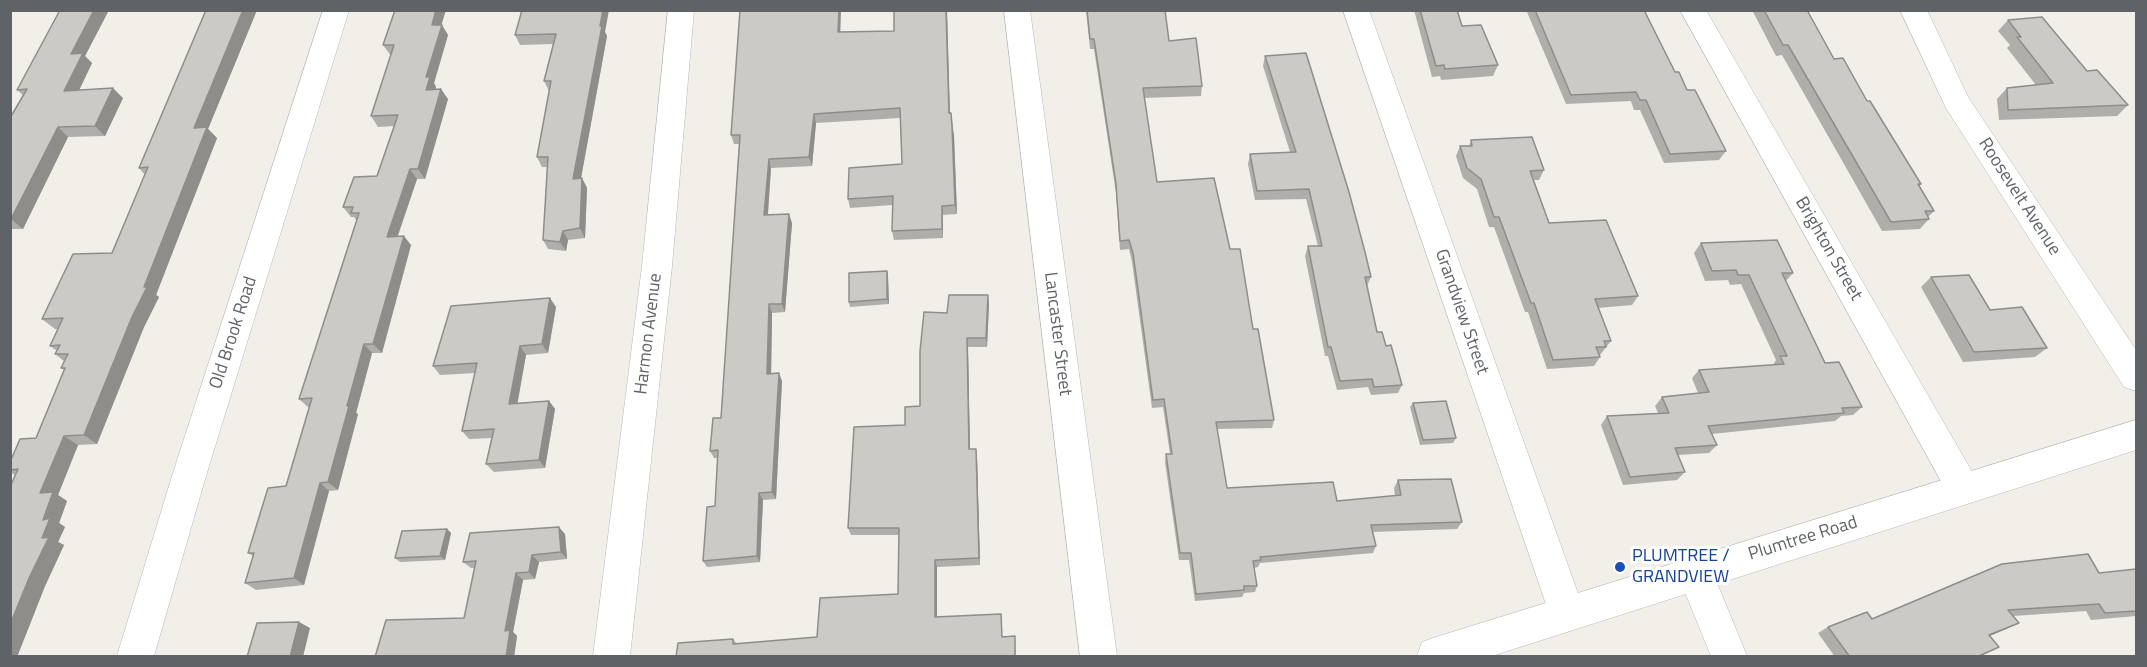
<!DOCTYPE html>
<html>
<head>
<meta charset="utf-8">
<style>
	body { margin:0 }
	#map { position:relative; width:2147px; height:667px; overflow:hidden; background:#f1efe8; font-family:"Titillium Web",sans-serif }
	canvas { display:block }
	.frame { position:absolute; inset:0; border:12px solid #5f6368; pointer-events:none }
</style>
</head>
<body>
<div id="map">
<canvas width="2147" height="667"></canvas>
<div class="frame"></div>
</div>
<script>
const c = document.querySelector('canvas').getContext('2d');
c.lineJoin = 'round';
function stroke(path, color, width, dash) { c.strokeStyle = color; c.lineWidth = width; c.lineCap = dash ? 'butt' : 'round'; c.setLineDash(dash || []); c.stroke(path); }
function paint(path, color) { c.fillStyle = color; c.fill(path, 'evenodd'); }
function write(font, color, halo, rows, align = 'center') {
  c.font = font + ' "Titillium Web",sans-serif'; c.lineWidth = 6; c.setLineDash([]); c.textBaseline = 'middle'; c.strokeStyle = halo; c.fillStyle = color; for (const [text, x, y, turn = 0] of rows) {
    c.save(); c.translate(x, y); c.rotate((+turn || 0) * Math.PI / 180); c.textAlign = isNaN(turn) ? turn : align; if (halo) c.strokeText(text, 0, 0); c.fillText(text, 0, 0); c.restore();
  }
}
const minor = new Path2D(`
	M 323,10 L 349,10 L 206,476 L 154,656 L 117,656 L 172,476 Z
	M 668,10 L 694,10 L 672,266 L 630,656 L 593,656 L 642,266 Z
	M 1004,10 L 1030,10 L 1117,656 L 1080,656 Z
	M 1343,10 L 1369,10 L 1585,613 L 1580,625 L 1567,631 L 1554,625 L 1549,613 Z
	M 1680,10 L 1706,10 L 1975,477 L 1980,488 L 1975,499 L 1963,504 L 1951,499 Z
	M 1695,556 L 1708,561 L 1747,656 L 1711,656 L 1677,573 L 1682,561 Z`);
const tertiary = new Path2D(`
	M 1900,10 L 1927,10 L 1968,97 L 2136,350 L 2136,391 L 2124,387 L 1946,108 Z
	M 2136,420 L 2136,450 L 1492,656 L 1417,656 L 1422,642 L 1436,637 Z`);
const wall = new Path2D(`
	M 60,10 L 109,10 L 85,56 L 92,63 L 79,90 L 123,98 L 105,136 L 68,137 L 23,229 L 10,229 L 10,118 L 24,96 L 17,90 Z
	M 206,10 L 257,10 L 208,129 L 217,138 L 156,295 L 159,297 L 144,327 L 97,444 L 78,445 L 58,495 L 67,501 L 59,523 L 65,527 L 58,542 L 64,545 L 45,586 L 17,657 L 10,657 L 15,475 L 10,472 L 10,462 L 36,438 L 64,370 L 61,368 L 64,361 L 55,354 L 57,351 L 50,346 L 58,329 L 55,329 L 42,319 L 112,253 L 145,175 L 139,168 Z
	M 894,10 L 947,10 L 950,113 L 954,136 L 957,214 L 943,215 L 943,238 L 894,240 L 892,231 L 893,205 L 850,208 L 848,199 L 902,164 L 900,118 L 816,123 L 812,166 L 771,168 L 768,215 L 792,223 L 785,312 L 772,313 L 771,374 L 782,381 L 776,499 L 763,500 L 760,562 L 707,567 L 703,561 L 715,506 L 718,458 L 714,458 L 710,451 L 721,418 L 739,144 L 734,144 L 731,135 L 840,32 L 894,31 Z
	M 1086,10 L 1165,10 L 1169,41 L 1202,86 L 1201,96 L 1144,98 L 1157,182 L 1230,249 L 1253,329 L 1274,420 L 1272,428 L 1217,429 L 1227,488 L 1337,501 L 1395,496 L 1394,488 L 1398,480 L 1462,522 L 1457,529 L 1373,532 L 1376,546 L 1373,553 L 1260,563 L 1258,567 L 1254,568 L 1257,586 L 1255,592 L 1244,593 L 1242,597 L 1195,601 L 1189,560 L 1179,560 L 1165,462 L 1166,454 L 1170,454 L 1163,407 L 1152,408 L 1132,262 L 1129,249 L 1120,250 L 1116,193 L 1094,49 L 1090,49 Z
	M 1414,10 L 1457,10 L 1462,26 L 1498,65 L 1493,76 L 1441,80 L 1440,76 L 1432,77 Z
	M 1528,10 L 1644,10 L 1675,72 L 1726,151 L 1719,160 L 1664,163 L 1640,110 L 1634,110 L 1631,101 L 1566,104 L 1527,12 Z
	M 1752,10 L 1807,10 L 1834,59 L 1867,101 L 1921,184 L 1919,186 L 1934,211 L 1928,217 L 1929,219 L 1920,229 L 1882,231 L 1782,55 L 1776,56 Z
	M 2008,20 L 2087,71 L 2128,105 L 2117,116 L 1999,120 L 1997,99 L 2007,88 L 2036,85 L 2007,48 L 2010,45 L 1998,31 Z
	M 441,25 L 448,35 L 434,83 L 436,87 L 436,89 L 448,99 L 425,179 L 417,179 L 398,236 L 411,245 L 382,353 L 372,353 L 356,413 L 358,414 L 338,490 L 329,491 L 304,585 L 256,590 L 245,583 L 253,556 L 248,553 L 286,486 L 309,408 L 299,399 L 357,221 L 354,217 L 351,217 L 343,207 L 377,176 L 394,126 L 378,127 L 371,116 L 391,56 L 383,45 Z
	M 605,32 L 607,36 L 581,178 L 582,178 L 587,188 L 585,238 L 568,240 L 566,251 L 548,249 L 543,240 L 547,167 L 542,167 L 537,157 L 549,91 L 544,81 L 553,44 L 520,45 L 515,35 Z
	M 1265,56 L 1371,277 L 1367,286 L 1377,332 L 1386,346 L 1402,385 L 1398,393 L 1371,395 L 1368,387 L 1337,390 L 1328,356 L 1325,356 L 1305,256 L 1308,246 L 1318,246 L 1306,199 L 1255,200 L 1248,164 L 1250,154 L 1290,152 L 1263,66 Z
	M 1471,140 L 1544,170 L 1539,180 L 1534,180 L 1549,223 L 1638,296 L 1632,305 L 1598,308 L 1611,341 L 1600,355 L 1599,355 L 1600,357 L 1594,366 L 1547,369 L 1528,312 L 1525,312 L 1494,227 L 1489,227 L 1477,189 L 1463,178 L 1456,156 L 1460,146 L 1469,146 Z
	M 1701,243 L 1793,273 L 1786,281 L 1825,363 L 1862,407 L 1853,415 L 1841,416 L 1835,421 L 1712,434 L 1717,445 L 1709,453 L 1678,455 L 1685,472 L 1677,480 L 1623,485 L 1601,425 L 1607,416 L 1658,413 L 1655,406 L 1662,397 L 1698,393 L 1692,378 L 1699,370 L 1773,365 L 1776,360 L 1741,284 L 1730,285 L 1728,280 L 1705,281 L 1694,253 Z
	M 887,271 L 888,276 L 889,304 L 850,307 L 849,302 Z
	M 1931,277 L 1990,310 L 2047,348 L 2035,357 L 1963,362 L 1921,287 Z
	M 989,304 L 987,347 L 968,347 L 970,449 L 976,449 L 977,457 L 980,565 L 937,567 L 937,617 L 1001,614 L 1002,637 L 1015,642 L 1016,657 L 676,657 L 733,639 L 737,644 L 817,637 L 898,594 L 899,535 L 851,535 L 848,528 L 905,425 L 920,406 L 947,313 Z
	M 556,307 L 548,353 L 526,355 L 517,403 L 549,401 L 555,409 L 545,468 L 494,472 L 486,464 L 492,438 L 469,439 L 462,431 L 475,373 L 440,375 L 433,366 Z
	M 1413,403 L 1456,438 L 1453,443 L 1420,445 L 1410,407 Z
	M 447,529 L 451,533 L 445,560 L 400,562 L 395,558 Z
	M 565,534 L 567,559 L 539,562 L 535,579 L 523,580 L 513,632 L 517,636 L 514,657 L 375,657 L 464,618 L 475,568 L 471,568 L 463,562 Z
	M 2136,569 L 2136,616 L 2091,620 L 2086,611 L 2013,616 L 2019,623 L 1990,636 L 1999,647 L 1979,657 L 1835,657 L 1818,633 L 1828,627 L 1872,619 L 2099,573 Z`);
const shadedWall = new Path2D(`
	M 94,10 L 109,10 L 85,56 L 92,63 L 74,101 L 64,91 L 71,54 Z
	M 243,10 L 257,10 L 208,129 L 217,138 L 156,295 L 159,297 L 144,327 L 97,444 L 84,435 L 144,287 L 194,128 Z
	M 436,10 L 446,10 L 438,36 L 432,25 Z
	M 603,10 L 609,10 L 605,32 L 607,36 L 579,189 L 573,179 Z
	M 839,10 L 841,10 L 840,42 L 838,32 Z
	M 946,10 L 947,10 L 950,122 L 949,113 Z
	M 442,25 L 448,35 L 434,83 L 436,87 L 432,100 L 426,90 L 426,77 Z
	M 113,88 L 123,98 L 105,136 L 95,126 Z
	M 441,89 L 448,99 L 425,179 L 418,169 Z
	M 951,113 L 954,136 L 957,214 L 955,205 Z
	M 814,114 L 816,123 L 812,166 L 809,157 Z
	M 58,127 L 68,137 L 23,229 L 11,219 Z
	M 769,159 L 771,168 L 767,224 L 764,215 Z
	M 410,169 L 417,179 L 394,246 L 387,237 Z
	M 582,178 L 587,188 L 585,238 L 580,228 Z
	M 942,206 L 943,215 L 943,238 L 942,229 Z
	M 789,214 L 792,223 L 785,312 L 782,304 Z
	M 563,231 L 568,240 L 566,251 L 560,242 Z
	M 404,236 L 411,245 L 382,353 L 373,344 Z
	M 887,271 L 888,276 L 889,304 L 887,299 Z
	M 988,295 L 989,304 L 987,347 L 986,338 Z
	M 550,298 L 556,307 L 548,353 L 542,344 Z
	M 769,304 L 772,313 L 771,382 L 767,374 Z
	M 967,338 L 968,347 L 970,457 L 969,449 Z
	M 364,344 L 372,353 L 356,413 L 358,414 L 338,490 L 328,482 L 347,406 Z
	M 520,346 L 526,355 L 516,412 L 509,404 Z
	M 779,373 L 782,381 L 776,499 L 772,492 Z
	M 549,401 L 555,409 L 545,468 L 539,460 Z
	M 64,436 L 78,445 L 58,495 L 67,501 L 59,523 L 65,527 L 58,542 L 64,545 L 45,586 L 17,657 L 10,657 L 10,625 L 29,578 L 42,538 L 43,520 L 40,493 Z
	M 976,449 L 977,457 L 980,565 L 979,558 Z
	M 320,483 L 329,491 L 304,585 L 294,578 Z
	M 759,493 L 763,500 L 760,562 L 757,556 Z
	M 559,527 L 565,534 L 567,559 L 561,552 Z
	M 447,529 L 451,533 L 445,560 L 440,556 Z
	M 532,555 L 539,562 L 535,579 L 529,572 Z
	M 935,560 L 937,567 L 937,623 L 935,617 Z
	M 516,573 L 523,580 L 513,632 L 517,636 L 514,657 L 506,657 L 505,631 Z
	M 299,622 L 310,628 L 303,657 L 290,657 Z
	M 2019,623 L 2006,629 L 1977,641 L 1989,635 Z`);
const building = new Path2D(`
	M 60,10 L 94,10 L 71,54 L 83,53 L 64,91 L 113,88 L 95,126 L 58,127 L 11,219 L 10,219 L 10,118 L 27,89 L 17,90 Z
	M 206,10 L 243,10 L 194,128 L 207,127 L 144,287 L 147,287 L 132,317 L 84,435 L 64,436 L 40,493 L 53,492 L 43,520 L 50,518 L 42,538 L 49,537 L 29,578 L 10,625 L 10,487 L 18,469 L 10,470 L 10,462 L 20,439 L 36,438 L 65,368 L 61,368 L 68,354 L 55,354 L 60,345 L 50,346 L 63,318 L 42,319 L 73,254 L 112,253 L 148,167 L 139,168 Z
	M 395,10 L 436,10 L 432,25 L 442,25 L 426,77 L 430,77 L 426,90 L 441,89 L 418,169 L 410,169 L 387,237 L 404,236 L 373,344 L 364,344 L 347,406 L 349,406 L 328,482 L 320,483 L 294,578 L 245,583 L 254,553 L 248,553 L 268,488 L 286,486 L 312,398 L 299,399 L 359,213 L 351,213 L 353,207 L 343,207 L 354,177 L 377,176 L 398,115 L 371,116 L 394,45 L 383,45 Z
	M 522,10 L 603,10 L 600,26 L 602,26 L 573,179 L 582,178 L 580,228 L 563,231 L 560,242 L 543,240 L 548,157 L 537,157 L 551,81 L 544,81 L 556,34 L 515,35 Z
	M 740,10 L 839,10 L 838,32 L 894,31 L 894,10 L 946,10 L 949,113 L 951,113 L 952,126 L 955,205 L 942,206 L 942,229 L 892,231 L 893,196 L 848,199 L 849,168 L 902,164 L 900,108 L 814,114 L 809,157 L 769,159 L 764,215 L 789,214 L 782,304 L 769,304 L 767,374 L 779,373 L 772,492 L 759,493 L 757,556 L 703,561 L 707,507 L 715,506 L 718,450 L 710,451 L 713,418 L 721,418 L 740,135 L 731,135 Z
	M 1087,10 L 1165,10 L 1169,41 L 1196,38 L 1202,86 L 1143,88 L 1157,182 L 1214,178 L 1230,249 L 1240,249 L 1253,329 L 1258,329 L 1274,420 L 1216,422 L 1227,488 L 1333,482 L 1337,501 L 1401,495 L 1398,480 L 1451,479 L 1462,522 L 1371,525 L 1376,546 L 1260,557 L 1261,560 L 1253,561 L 1257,586 L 1244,586 L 1244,590 L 1196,594 L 1191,553 L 1180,553 L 1166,454 L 1172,454 L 1164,399 L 1153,400 L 1133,253 L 1129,240 L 1120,241 L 1116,184 L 1094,39 L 1090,39 Z
	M 1420,10 L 1457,10 L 1462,26 L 1481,25 L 1498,65 L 1445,69 L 1444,65 L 1436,66 Z
	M 1535,10 L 1644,10 L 1675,72 L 1679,72 L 1687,90 L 1695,90 L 1726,151 L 1670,154 L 1646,100 L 1640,100 L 1636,92 L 1571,95 Z
	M 1764,10 L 1807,10 L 1834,59 L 1843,58 L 1867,101 L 1870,101 L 1921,184 L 1918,184 L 1934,211 L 1925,211 L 1929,219 L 1891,222 L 1788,45 L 1783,45 Z
	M 2042,17 L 2087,71 L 2097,70 L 2128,105 L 2008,110 L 2007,88 L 2053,83 L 2017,37 L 2021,37 L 2008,20 Z
	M 1306,53 L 1349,192 L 1365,252 L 1371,277 L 1365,277 L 1377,332 L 1382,332 L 1386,346 L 1391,345 L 1402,385 L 1374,387 L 1372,379 L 1340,381 L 1331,347 L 1328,347 L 1308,246 L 1322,246 L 1309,189 L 1257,191 L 1250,154 L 1296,152 L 1265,56 Z
	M 1532,137 L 1544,170 L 1530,171 L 1549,223 L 1606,220 L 1638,296 L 1595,299 L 1611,341 L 1604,341 L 1606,347 L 1596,347 L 1600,357 L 1553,360 L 1534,303 L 1531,303 L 1499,217 L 1494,217 L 1481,179 L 1467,168 L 1460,146 L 1472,146 L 1471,140 Z
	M 1777,240 L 1793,273 L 1782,273 L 1825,363 L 1839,362 L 1862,407 L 1842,408 L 1844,413 L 1708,426 L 1717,445 L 1675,448 L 1685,472 L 1630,477 L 1607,416 L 1669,413 L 1662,397 L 1709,392 L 1699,370 L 1784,364 L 1780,356 L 1787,356 L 1749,275 L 1738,275 L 1736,270 L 1712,271 L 1701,243 Z
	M 887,271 L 887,299 L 849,302 L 849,273 Z
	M 1969,275 L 1990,310 L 2022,307 L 2047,348 L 1974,352 L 1931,277 Z
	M 949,295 L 988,295 L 986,338 L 967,338 L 969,449 L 976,449 L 979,558 L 935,560 L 935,617 L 1001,614 L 1002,637 L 1015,636 L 1015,657 L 676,657 L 678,643 L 733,639 L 733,644 L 817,637 L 820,598 L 898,594 L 899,528 L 848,528 L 854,427 L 905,425 L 905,407 L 920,406 L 920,351 L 924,312 L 947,313 Z
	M 550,298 L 542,344 L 520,346 L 509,404 L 549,401 L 539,460 L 486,464 L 494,429 L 462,431 L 477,363 L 433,366 L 451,306 Z
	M 1446,401 L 1456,438 L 1423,440 L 1413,403 Z
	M 559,527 L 561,552 L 532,555 L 529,572 L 516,573 L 505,631 L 510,630 L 506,657 L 375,657 L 386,620 L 464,618 L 476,561 L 463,562 L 470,533 Z
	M 447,529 L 440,556 L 395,558 L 402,531 Z
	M 2088,554 L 2099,573 L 2136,569 L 2136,611 L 2105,613 L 2099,604 L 2008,610 L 2019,623 L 1989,635 L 1999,647 L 1979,656 L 1979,657 L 1850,657 L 1828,627 L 1867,612 L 1872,619 L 2002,564 Z
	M 299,622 L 290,657 L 247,657 L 257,623 Z`);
const markers = [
	[1620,567,6,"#1a4fb4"]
];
const streetNames = [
	["Roosevelt Avenue",2019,197,57],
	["Brighton Street",1828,249,60],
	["Grandview Street",1461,312,71],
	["Old Brook Road",234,333,-72],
	["Harmon Avenue",649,334,-83],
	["Lancaster Street",1057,334,83],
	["Plumtree Road",1803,539,-17]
];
const transitNames = [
	["PLUMTREE /",1632,557],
	["GRANDVIEW",1632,578]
];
stroke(minor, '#b5b8bc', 1);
stroke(tertiary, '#b5b8bc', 1);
paint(minor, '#fff');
paint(tertiary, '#fff');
paint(wall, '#afaea9');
paint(shadedWall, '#8f8d8a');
paint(building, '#cccac5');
stroke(building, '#8f8d8a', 1.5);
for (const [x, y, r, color] of markers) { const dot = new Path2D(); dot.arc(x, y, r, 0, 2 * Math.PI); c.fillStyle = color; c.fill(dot); stroke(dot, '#fff', 2); }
write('18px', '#5f6368', '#fff', streetNames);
write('18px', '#164399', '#fff', transitNames, 'left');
</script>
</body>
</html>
